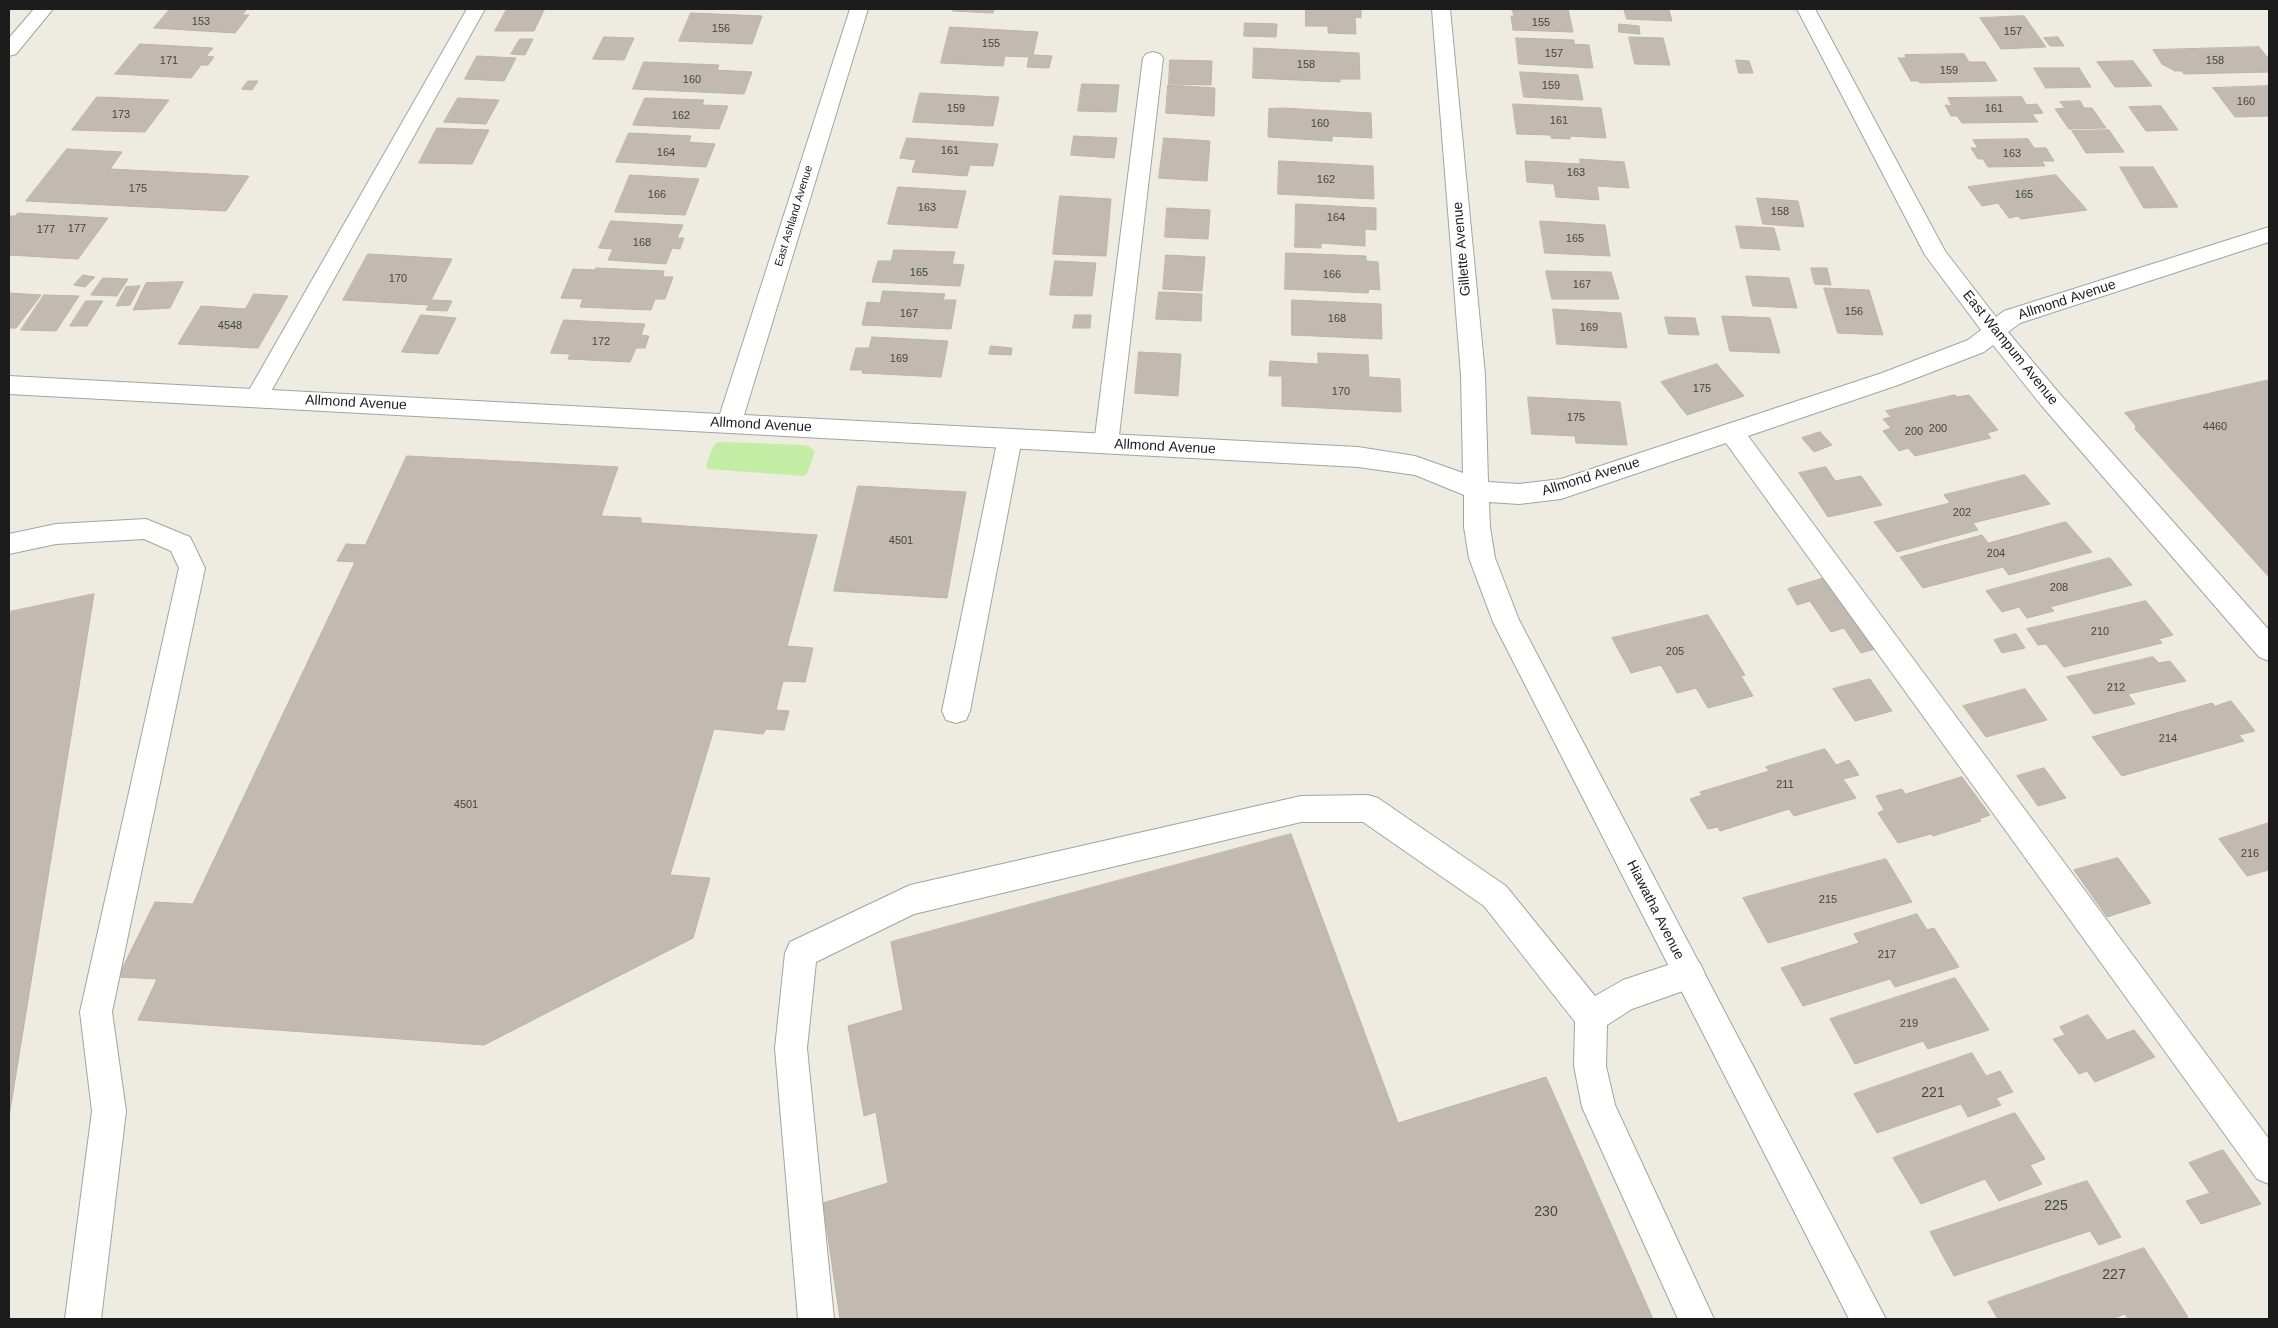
<!DOCTYPE html>
<html>
<head>
<meta charset="utf-8">
<style>
	body { margin:0 }
	#map { position:relative; width:2278px; height:1328px; overflow:hidden; background:#eeebe1; font-family:Arial,sans-serif }
	canvas { display:block }
	.frame { position:absolute; inset:0; border:10px solid #1c1c1c; pointer-events:none }
</style>
</head>
<body>
<div id="map">
<canvas width="2278" height="1328"></canvas>
<div class="frame"></div>
</div>
<script>
const c = document.querySelector('canvas').getContext('2d');
c.lineJoin = 'round';
function paint(path, color) { c.fillStyle = color; c.fill(path, 'evenodd'); }
function stroke(path, color, width, dash) { c.strokeStyle = color; c.lineWidth = width; c.lineCap = dash ? 'butt' : 'round'; c.setLineDash(dash || []); c.stroke(path); }
function write(font, color, halo, rows, align = 'center') {
  c.font = font + ' Arial,sans-serif'; c.lineWidth = 4; c.setLineDash([]); c.textBaseline = 'middle'; c.strokeStyle = halo; c.fillStyle = color; for (const [text, x, y, turn = 0] of rows) {
    c.save(); c.translate(x, y); c.rotate((+turn || 0) * Math.PI / 180); c.textAlign = isNaN(turn) ? turn : align; if (halo) c.strokeText(text, 0, 0); c.fillText(text, 0, 0); c.restore();
  }
}
const grass = new Path2D(`
	M 723,442 L 801,445 L 808,446 L 815,451 L 807,474 L 803,476 L 708,469 L 706,466 L 712,449 L 716,443 Z`);
const building = new Path2D(`
	M 170,9 L 247,9 L 242,15 L 249,15 L 235,33 L 154,28 Z
	M 507,9 L 544,10 L 534,31 L 495,31 Z
	M 954,9 L 994,9 L 993,13 L 953,11 Z
	M 1306,9 L 1361,9 L 1361,18 L 1355,17 L 1356,34 L 1328,33 L 1328,26 L 1306,26 Z
	M 1512,9 L 1568,9 L 1573,32 L 1513,30 L 1511,16 L 1514,16 Z
	M 1624,9 L 1669,10 L 1672,21 L 1627,19 Z
	M 691,13 L 762,16 L 752,44 L 679,41 Z
	M 2024,16 L 2046,47 L 2001,49 L 1980,18 Z
	M 1245,23 L 1277,24 L 1276,37 L 1244,36 Z
	M 1619,24 L 1639,26 L 1640,34 L 1619,32 Z
	M 950,27 L 1038,32 L 1033,55 L 1052,56 L 1049,68 L 1027,67 L 1029,57 L 1005,56 L 1003,66 L 941,63 Z
	M 604,37 L 634,38 L 624,60 L 593,59 Z
	M 1629,37 L 1663,38 L 1670,65 L 1635,64 Z
	M 2058,37 L 2064,46 L 2050,46 L 2044,38 Z
	M 1516,38 L 1574,40 L 1574,44 L 1589,45 L 1593,68 L 1519,64 Z
	M 520,39 L 533,39 L 525,55 L 511,54 Z
	M 140,44 L 213,48 L 206,56 L 214,57 L 208,65 L 201,65 L 191,78 L 115,74 Z
	M 2259,47 L 2269,59 L 2269,72 L 2184,74 L 2182,71 L 2175,71 L 2162,64 L 2153,50 Z
	M 1254,48 L 1359,53 L 1360,79 L 1340,79 L 1340,82 L 1253,78 Z
	M 1964,54 L 1969,62 L 1985,62 L 1997,81 L 1920,83 L 1918,81 L 1911,81 L 1898,58 L 1906,58 L 1905,55 Z
	M 477,56 L 516,58 L 504,81 L 465,79 Z
	M 1170,60 L 1212,61 L 1211,85 L 1169,84 Z
	M 1736,60 L 1749,61 L 1753,73 L 1739,73 Z
	M 2133,61 L 2152,86 L 2115,87 L 2097,62 Z
	M 644,62 L 719,65 L 717,70 L 752,72 L 744,94 L 633,89 Z
	M 2034,68 L 2079,68 L 2091,87 L 2046,88 Z
	M 1520,72 L 1578,75 L 1583,100 L 1524,97 Z
	M 248,81 L 258,81 L 252,90 L 242,89 Z
	M 1082,84 L 1119,85 L 1116,112 L 1078,111 Z
	M 1168,85 L 1215,88 L 1214,116 L 1166,113 Z
	M 2269,86 L 2269,116 L 2235,117 L 2213,88 Z
	M 920,93 L 999,97 L 993,126 L 913,122 Z
	M 97,97 L 169,100 L 145,132 L 72,130 Z
	M 2022,97 L 2026,105 L 2037,104 L 2043,113 L 2032,114 L 2038,122 L 1962,123 L 1957,116 L 1951,116 L 1945,105 L 1952,106 L 1948,98 Z
	M 458,98 L 499,100 L 486,124 L 444,122 Z
	M 645,98 L 704,100 L 702,105 L 728,106 L 719,129 L 633,125 Z
	M 2080,101 L 2084,108 L 2092,108 L 2106,128 L 2069,129 L 2055,109 L 2065,108 L 2060,102 Z
	M 1513,104 L 1601,108 L 1606,138 L 1570,136 L 1570,139 L 1551,138 L 1551,135 L 1517,134 Z
	M 2161,106 L 2178,130 L 2146,131 L 2129,107 Z
	M 1283,108 L 1371,113 L 1372,138 L 1332,136 L 1332,141 L 1268,137 L 1269,109 Z
	M 437,128 L 489,130 L 472,164 L 419,163 Z
	M 2109,130 L 2124,152 L 2086,153 L 2072,131 Z
	M 629,133 L 691,136 L 689,142 L 715,144 L 706,167 L 616,162 Z
	M 1074,136 L 1117,138 L 1114,158 L 1071,155 Z
	M 907,138 L 998,144 L 993,166 L 970,165 L 967,176 L 912,172 L 916,160 L 900,158 Z
	M 1164,138 L 1210,141 L 1207,181 L 1159,178 Z
	M 2028,139 L 2034,148 L 2046,148 L 2054,161 L 2042,161 L 2045,166 L 1988,167 L 1983,159 L 1978,159 L 1971,148 L 1978,148 L 1973,140 Z
	M 67,149 L 122,152 L 110,169 L 249,176 L 226,211 L 26,201 Z
	M 1580,159 L 1624,162 L 1629,188 L 1597,186 L 1599,200 L 1556,197 L 1554,184 L 1527,182 L 1525,161 L 1580,164 Z
	M 1279,161 L 1373,166 L 1374,199 L 1278,194 Z
	M 2120,167 L 2153,167 L 2178,207 L 2144,208 Z
	M 630,175 L 699,179 L 685,215 L 615,212 Z
	M 2056,175 L 2087,210 L 2021,219 L 2018,216 L 2009,218 L 1998,203 L 1982,206 L 1968,187 Z
	M 898,187 L 966,191 L 957,228 L 888,224 Z
	M 1060,196 L 1111,199 L 1106,256 L 1053,254 Z
	M 1757,198 L 1798,201 L 1804,227 L 1763,224 Z
	M 1296,204 L 1376,208 L 1376,230 L 1365,229 L 1365,246 L 1321,243 L 1321,248 L 1295,247 Z
	M 1167,208 L 1210,210 L 1208,239 L 1165,237 Z
	M 18,213 L 108,218 L 78,259 L 9,255 L 9,216 L 15,216 Z
	M 611,221 L 683,225 L 677,238 L 684,238 L 680,249 L 672,248 L 666,264 L 608,260 L 613,249 L 599,248 Z
	M 1540,221 L 1605,225 L 1610,256 L 1545,253 Z
	M 1736,226 L 1774,228 L 1780,250 L 1741,248 Z
	M 894,250 L 955,252 L 952,264 L 964,265 L 960,286 L 872,282 L 878,261 L 891,261 Z
	M 1286,253 L 1366,256 L 1366,261 L 1378,262 L 1380,290 L 1369,289 L 1368,293 L 1285,289 Z
	M 368,254 L 452,259 L 431,300 L 452,301 L 447,311 L 426,310 L 429,305 L 343,300 Z
	M 1166,255 L 1205,257 L 1202,291 L 1163,289 Z
	M 1055,261 L 1096,263 L 1092,296 L 1050,295 Z
	M 596,268 L 664,271 L 663,277 L 673,277 L 665,299 L 655,299 L 651,310 L 580,307 L 583,299 L 561,298 L 573,269 L 595,270 Z
	M 1811,268 L 1827,268 L 1831,285 L 1815,284 Z
	M 1546,271 L 1611,272 L 1619,299 L 1552,299 Z
	M 83,275 L 95,277 L 85,287 L 74,285 Z
	M 1746,276 L 1789,278 L 1797,308 L 1753,306 Z
	M 103,278 L 128,279 L 117,296 L 91,295 Z
	M 183,282 L 170,308 L 133,310 L 146,283 Z
	M 140,286 L 130,305 L 116,306 L 126,287 Z
	M 1824,288 L 1869,290 L 1883,335 L 1838,333 Z
	M 883,291 L 945,294 L 943,300 L 956,300 L 951,329 L 862,325 L 867,302 L 880,303 Z
	M 1159,292 L 1202,294 L 1201,321 L 1156,319 Z
	M 9,293 L 41,295 L 16,328 L 9,328 Z
	M 254,294 L 288,296 L 258,348 L 178,344 L 201,306 L 245,309 Z
	M 44,295 L 79,296 L 56,331 L 21,330 Z
	M 1292,300 L 1381,304 L 1382,339 L 1292,335 Z
	M 86,301 L 103,301 L 87,326 L 70,326 Z
	M 1553,309 L 1621,313 L 1627,348 L 1557,344 Z
	M 421,315 L 456,318 L 438,354 L 402,352 Z
	M 1075,315 L 1091,315 L 1090,328 L 1073,328 Z
	M 1722,316 L 1770,318 L 1780,353 L 1730,351 Z
	M 1665,317 L 1695,318 L 1699,335 L 1669,334 Z
	M 564,320 L 645,324 L 641,335 L 649,336 L 645,348 L 636,348 L 630,362 L 568,359 L 570,354 L 551,353 Z
	M 872,337 L 948,341 L 941,377 L 862,373 L 863,370 L 850,370 L 856,348 L 869,348 Z
	M 991,346 L 1012,348 L 1011,355 L 989,354 Z
	M 1139,352 L 1181,354 L 1178,396 L 1135,393 Z
	M 1318,353 L 1368,355 L 1369,377 L 1400,379 L 1401,412 L 1282,406 L 1282,376 L 1269,376 L 1270,361 L 1318,364 Z
	M 1717,364 L 1744,396 L 1687,415 L 1661,382 Z
	M 2269,380 L 2269,577 L 2135,429 L 2136,426 L 2125,413 Z
	M 1955,395 L 1957,397 L 1969,395 L 1998,430 L 1987,433 L 1991,438 L 1915,456 L 1908,448 L 1899,451 L 1883,431 L 1891,428 L 1883,419 L 1891,417 L 1886,411 Z
	M 1528,397 L 1620,402 L 1627,445 L 1576,443 L 1575,436 L 1532,434 Z
	M 1820,432 L 1832,445 L 1814,452 L 1802,438 Z
	M 407,456 L 618,467 L 601,516 L 641,518 L 641,523 L 817,535 L 787,646 L 813,648 L 805,682 L 783,681 L 776,710 L 789,711 L 784,730 L 766,729 L 763,734 L 714,729 L 670,875 L 710,878 L 693,938 L 484,1045 L 138,1020 L 157,979 L 118,977 L 155,902 L 193,904 L 355,562 L 337,561 L 346,544 L 365,545 Z
	M 1826,467 L 1835,481 L 1861,476 L 1882,505 L 1828,517 L 1799,473 Z
	M 2025,475 L 2050,504 L 1973,523 L 1978,530 L 1897,552 L 1874,522 L 1950,503 L 1944,495 Z
	M 858,486 L 966,492 L 947,598 L 834,591 Z
	M 2066,522 L 2092,552 L 2009,575 L 2003,567 L 1923,588 L 1900,557 L 1982,535 L 1988,543 Z
	M 2110,558 L 2132,585 L 2050,607 L 2054,611 L 2027,618 L 2019,607 L 2002,612 L 1986,591 Z
	M 1828,577 L 1878,648 L 1861,653 L 1844,628 L 1831,632 L 1810,601 L 1797,605 L 1788,589 Z
	M 94,594 L 9,1117 L 9,612 Z
	M 2146,601 L 2173,635 L 2159,639 L 2162,643 L 2064,667 L 2046,644 L 2038,645 L 2027,629 Z
	M 1708,615 L 1745,675 L 1741,676 L 1753,696 L 1708,708 L 1696,688 L 1677,693 L 1661,665 L 1631,673 L 1612,638 Z
	M 2016,634 L 2025,648 L 2002,653 L 1994,640 Z
	M 2153,657 L 2159,663 L 2170,661 L 2186,681 L 2128,694 L 2135,704 L 2094,714 L 2067,677 Z
	M 1870,679 L 1892,711 L 1855,721 L 1833,689 Z
	M 2025,689 L 2047,720 L 1986,737 L 1963,706 Z
	M 2231,701 L 2255,731 L 2239,735 L 2244,741 L 2122,776 L 2092,737 L 2212,703 L 2215,706 Z
	M 1825,749 L 1836,765 L 1849,760 L 1859,775 L 1843,779 L 1856,798 L 1794,816 L 1789,809 L 1720,831 L 1718,827 L 1708,829 L 1690,799 L 1702,795 L 1700,792 L 1769,771 L 1766,767 Z
	M 2044,768 L 2066,798 L 2038,806 L 2017,776 Z
	M 1962,777 L 1990,815 L 1979,819 L 1981,821 L 1933,836 L 1931,834 L 1898,843 L 1878,813 L 1884,810 L 1876,796 L 1902,789 L 1905,794 Z
	M 2269,823 L 2269,870 L 2247,876 L 2219,839 Z
	M 1291,834 L 1398,1123 L 1546,1077 L 1653,1319 L 840,1319 L 823,1203 L 888,1183 L 876,1112 L 864,1116 L 848,1026 L 903,1010 L 891,942 Z
	M 2118,858 L 2151,903 L 2107,917 L 2074,870 Z
	M 1886,859 L 1912,902 L 1768,943 L 1743,898 Z
	M 1917,914 L 1927,930 L 1934,928 L 1959,967 L 1895,987 L 1890,979 L 1803,1006 L 1781,968 L 1859,943 L 1854,934 Z
	M 1955,978 L 1989,1030 L 1928,1049 L 1923,1041 L 1855,1064 L 1830,1019 Z
	M 2088,1015 L 2107,1040 L 2134,1030 L 2155,1057 L 2095,1082 L 2087,1071 L 2079,1074 L 2053,1039 L 2065,1035 L 2060,1027 Z
	M 1972,1053 L 1986,1076 L 2000,1071 L 2013,1092 L 1996,1098 L 2001,1105 L 1968,1117 L 1961,1104 L 1877,1133 L 1854,1094 Z
	M 2015,1113 L 2045,1159 L 2030,1165 L 2042,1184 L 1999,1201 L 1985,1179 L 1921,1204 L 1893,1158 Z
	M 2223,1150 L 2261,1204 L 2201,1224 L 2186,1201 L 2210,1193 L 2189,1163 Z
	M 2087,1181 L 2121,1237 L 2099,1245 L 2090,1231 L 1954,1276 L 1930,1232 Z
	M 2144,1248 L 2188,1317 L 2182,1319 L 2128,1319 L 2125,1314 L 2111,1319 L 1998,1319 L 1988,1302 Z`);
const lane = new Path2D(`
	M 467,9 L 485,9 L 264,404 L 256,407 L 248,404 L 244,398 L 248,392 Z
	M 1153,52 L 1160,54 L 1163,58 L 1118,444 L 1115,451 L 1106,453 L 1097,451 L 1094,444 L 1143,58 L 1146,54 Z
	M 1010,429 L 1019,431 L 1022,438 L 970,711 L 966,720 L 956,723 L 946,720 L 942,711 L 998,438 L 1001,431 Z
	M 146,519 L 190,537 L 205,568 L 112,1012 L 126,1111 L 101,1319 L 65,1319 L 92,1111 L 80,1012 L 179,568 L 171,551 L 144,539 L 56,544 L 9,554 L 9,534 L 56,524 Z
	M 1368,795 L 1378,798 L 1506,886 L 1595,996 L 1623,980 L 1689,958 L 1700,963 L 1705,974 L 1700,985 L 1632,1009 L 1607,1025 L 1606,1066 L 1615,1105 L 1714,1319 L 1678,1319 L 1582,1107 L 1574,1066 L 1575,1022 L 1484,906 L 1363,822 L 1301,822 L 914,914 L 816,962 L 807,1048 L 834,1319 L 798,1319 L 775,1048 L 785,953 L 790,942 L 910,885 L 1301,796 Z`);
const street = new Path2D(`
	M 34,9 L 53,9 L 16,54 L 9,56 L 9,38 Z
	M 850,9 L 868,9 L 744,415 L 1358,447 L 1415,456 L 1463,473 L 1461,375 L 1432,9 L 1450,9 L 1485,375 L 1488,482 L 1519,484 L 1561,479 L 1882,373 L 1968,340 L 1981,330 L 1925,255 L 1797,9 L 1815,9 L 1945,251 L 1996,317 L 2004,311 L 2269,227 L 2269,242 L 2020,323 L 2008,332 L 2059,393 L 2269,630 L 2269,661 L 2259,657 L 2041,405 L 1993,345 L 1984,352 L 1898,385 L 1748,436 L 2269,1139 L 2269,1184 L 2257,1179 L 1726,443 L 1561,499 L 1519,504 L 1489,502 L 1490,527 L 1495,558 L 1519,620 L 1886,1319 L 1849,1319 L 1493,622 L 1469,558 L 1464,527 L 1464,495 L 1415,475 L 1358,467 L 9,394 L 9,376 L 720,414 Z`);
const numberNames = [
	["153",201,22],
	["155",1541,23],
	["156",721,29],
	["157",2013,32],
	["155",991,44],
	["157",1554,54],
	["171",169,61],
	["158",2215,61],
	["158",1306,65],
	["159",1949,71],
	["160",692,80],
	["159",1551,86],
	["160",2246,102],
	["159",956,109],
	["161",1994,109],
	["173",121,115],
	["162",681,116],
	["161",1559,121],
	["160",1320,124],
	["161",950,151],
	["164",666,153],
	["163",2012,154],
	["163",1576,173],
	["162",1326,180],
	["175",138,189],
	["166",657,195],
	["165",2024,195],
	["163",927,208],
	["158",1780,212],
	["164",1336,218],
	["177",77,229],
	["177",46,230],
	["165",1575,239],
	["168",642,243],
	["165",919,273],
	["166",1332,275],
	["170",398,279],
	["167",1582,285],
	["156",1854,312],
	["167",909,314],
	["168",1337,319],
	["4548",230,326],
	["169",1589,328],
	["172",601,342],
	["169",899,359],
	["175",1702,389],
	["170",1341,392],
	["175",1576,418],
	["4460",2215,427],
	["200",1938,429],
	["200",1914,432],
	["202",1962,513],
	["4501",901,541],
	["204",1996,554],
	["208",2059,588],
	["210",2100,632],
	["205",1675,652],
	["212",2116,688],
	["214",2168,739],
	["211",1785,785],
	["4501",466,805],
	["216",2250,854],
	["215",1828,900],
	["217",1887,955],
	["219",1909,1024]
];
const farStreetnames = [
	["East Ashland Avenue",794,216,-73]
];
const streetNames = [
	["Gillette Avenue",1462,249,-95],
	["Allmond Avenue",2067,300,-18],
	["East Wampum Avenue",2010,348,51],
	["Allmond Avenue",356,403,3],
	["Allmond Avenue",761,425,3],
	["Allmond Avenue",1165,447,3],
	["Allmond Avenue",1591,477,-17],
	["Hiawatha Avenue",1655,910,63]
];
const nearNumbernames = [
	["221",1933,1093],
	["225",2056,1206],
	["230",1546,1212],
	["227",2114,1275]
];
paint(grass, '#c3eca4');
paint(building, '#c2bab1');
stroke(building, '#c1b2a3', 1);
stroke(lane, '#a3a3a3', 2);
stroke(street, '#a3a3a3', 2);
paint(lane, '#fff');
paint(street, '#fff');
write('11px', '#464441', null, numberNames);
write('11px', '#1c1c1c', '#fff', farStreetnames);
write('14px', '#1c1c1c', '#fff', streetNames);
write('14px', '#464441', null, nearNumbernames);
</script>
</body>
</html>
